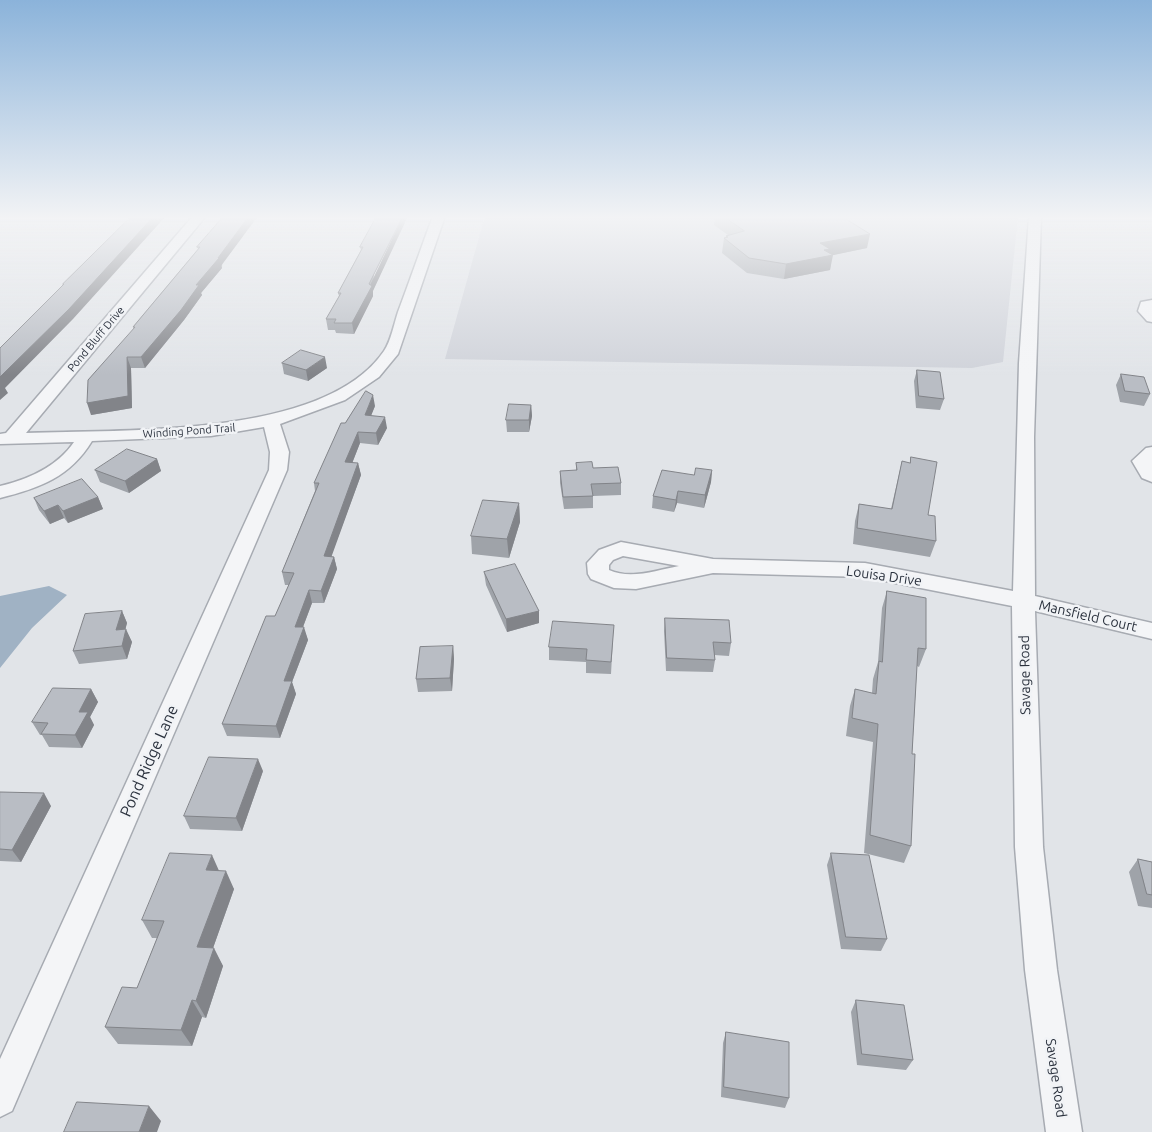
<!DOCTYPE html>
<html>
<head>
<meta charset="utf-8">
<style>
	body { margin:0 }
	canvas { display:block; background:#e1e4e8 }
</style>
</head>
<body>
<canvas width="1152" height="1132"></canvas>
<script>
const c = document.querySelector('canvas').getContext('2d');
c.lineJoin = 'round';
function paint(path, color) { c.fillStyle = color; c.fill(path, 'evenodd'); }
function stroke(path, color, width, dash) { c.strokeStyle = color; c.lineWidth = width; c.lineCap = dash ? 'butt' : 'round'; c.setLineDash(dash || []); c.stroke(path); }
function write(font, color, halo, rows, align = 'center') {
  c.font = font + ' Ubuntu,sans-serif'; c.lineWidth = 5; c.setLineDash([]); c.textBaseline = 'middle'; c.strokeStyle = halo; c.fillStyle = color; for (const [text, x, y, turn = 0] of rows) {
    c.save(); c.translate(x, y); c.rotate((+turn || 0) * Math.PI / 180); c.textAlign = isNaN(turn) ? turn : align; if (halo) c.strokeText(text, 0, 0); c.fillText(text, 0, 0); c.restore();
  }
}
const built = new Path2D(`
	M 485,216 L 1018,216 L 1003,362 L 972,368 L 445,359 Z`);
const water = new Path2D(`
	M 49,586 L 67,595 L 32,628 L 0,668 L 0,596 Z`);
const minor = new Path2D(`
	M 193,216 L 206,216 L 26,433 C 122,429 324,439 384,351 C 391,341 394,324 398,312 C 410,280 421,248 433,216 L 445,216 L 398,354 L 379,377 L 345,400 L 280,424 L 289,452 L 287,470 L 12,1111 L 0,1117 L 0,1059 L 269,470 L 270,452 L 264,427 L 211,436 L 92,441 C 70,477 40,488 0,498 L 0,486 C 29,479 57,467 74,442 L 0,444 L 0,434 L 6,433 Z
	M 1029,216 L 1041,216 L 1034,437 L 1035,596 L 1152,623 L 1152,639 L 1035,611 L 1043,847 L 1057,970 L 1082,1132 L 1046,1132 L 1025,970 L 1015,847 L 1012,606 L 865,577 L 713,573 L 636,589 L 614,588 L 591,579 L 588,574 L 587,563 L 599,550 L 621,542 L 713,559 L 865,563 L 1013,591 L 1019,363 ZM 623,556 L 679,566 C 657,570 631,580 609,570 L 609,565 L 613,560 Z
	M 1152,300 L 1152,322 L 1147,321 L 1138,311 L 1141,302 Z
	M 1152,447 L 1152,482 L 1142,478 L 1132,461 L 1146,448 Z`);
const wall = new Path2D(`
	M 224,216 L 222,268 L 201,293 L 202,295 L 184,320 L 145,368 L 131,368 L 132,408 L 91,415 L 134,328 L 133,327 L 198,249 L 197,247 Z
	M 377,216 L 373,291 L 373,296 L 354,334 L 336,333 L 335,330 L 328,330 L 326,319 L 339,296 L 338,293 L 361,250 L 360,247 Z
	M 715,216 L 841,216 L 867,248 L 832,255 L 830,270 L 784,279 L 747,273 L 722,253 L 724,238 L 726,238 L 726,236 L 728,235 L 714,225 Z
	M 282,363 L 327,368 L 308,381 L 284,374 Z
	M 917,370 L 944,399 L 940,410 L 916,408 L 914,381 Z
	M 1121,374 L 1150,394 L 1144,406 L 1120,402 L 1116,385 Z
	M 531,405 L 532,416 L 529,432 L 507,432 L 506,420 Z
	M 375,406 L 371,415 L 387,428 L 378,445 L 360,443 L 352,463 L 358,463 L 361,475 L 331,556 L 334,557 L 337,569 L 324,603 L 312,603 L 303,627 L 308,640 L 292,682 L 296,694 L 280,738 L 227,736 L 222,724 L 275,616 L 289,585 L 285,585 L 282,572 L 315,491 L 314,483 L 345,423 Z
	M 157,459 L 161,471 L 129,493 L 100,482 L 95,470 Z
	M 902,461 L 928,515 L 936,541 L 930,557 L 853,544 L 855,521 L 859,504 L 891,509 Z
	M 576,463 L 593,468 L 621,483 L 621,495 L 593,496 L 593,508 L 564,509 L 560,483 L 560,471 L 576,471 Z
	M 712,470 L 711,482 L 704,508 L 677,503 L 674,512 L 652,508 L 653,496 L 694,475 Z
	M 98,497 L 103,509 L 68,523 L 64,518 L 50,524 L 39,510 L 34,498 Z
	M 519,503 L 520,522 L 509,558 L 472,554 L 471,536 Z
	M 484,572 L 539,611 L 539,623 L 507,632 L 486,585 Z
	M 887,591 L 926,649 L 919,667 L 917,666 L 912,754 L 911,846 L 904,863 L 864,853 L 873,742 L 846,736 L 850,706 L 855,689 L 872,693 L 873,679 L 878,662 L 882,608 Z
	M 122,611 L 127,623 L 125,629 L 132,642 L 127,659 L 79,664 L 73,651 Z
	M 665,618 L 731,643 L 729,656 L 714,655 L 715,660 L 713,672 L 666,671 L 664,631 Z
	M 613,638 L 611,674 L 586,673 L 586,662 L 549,660 L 549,647 Z
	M 453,646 L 454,659 L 452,691 L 418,692 L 416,679 Z
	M 91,689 L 98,702 L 90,717 L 94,725 L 82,748 L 49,747 L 42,735 L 40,735 L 32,722 Z
	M 263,771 L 242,831 L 190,829 L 184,816 Z
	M 0,792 L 51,806 L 21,862 L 0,861 Z
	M 831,853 L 887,939 L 881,951 L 841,949 L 827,865 Z
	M 1138,859 L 1152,862 L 1152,908 L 1138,906 L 1129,872 Z
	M 219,870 L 234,889 L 213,948 L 223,966 L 206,1018 L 202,1017 L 192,1046 L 118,1044 L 105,1027 L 137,988 L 157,938 L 152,938 L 142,920 Z
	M 856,1000 L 913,1060 L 906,1070 L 857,1065 L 851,1012 Z
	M 726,1032 L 789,1098 L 785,1108 L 721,1097 L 723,1043 Z`);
const shadedWall = new Path2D(`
	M 154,216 L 166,216 L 73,319 L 5,388 L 8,393 L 0,400 L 0,377 Z
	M 249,216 L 258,216 L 221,266 L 222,268 L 201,293 L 202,295 L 184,320 L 145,368 L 141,357 Z
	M 403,216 L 408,216 L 373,291 L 373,296 L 354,334 L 352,323 Z
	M 870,234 L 867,248 L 829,256 L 833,255 L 830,270 L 784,279 L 786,264 L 820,243 Z
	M 127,357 L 131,368 L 132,408 L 91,415 L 87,403 Z
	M 325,357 L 327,368 L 308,381 L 306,370 Z
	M 373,395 L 375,406 L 367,426 L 365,415 Z
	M 531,405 L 532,416 L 529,432 L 529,420 Z
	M 385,417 L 387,428 L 378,445 L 376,433 Z
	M 358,432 L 360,443 L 348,474 L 345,462 Z
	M 157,459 L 161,471 L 129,493 L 125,481 Z
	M 358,463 L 361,475 L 327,569 L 324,556 Z
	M 712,470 L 711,482 L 704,508 L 705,495 Z
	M 678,491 L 677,503 L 674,512 L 676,500 Z
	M 98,497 L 103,509 L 68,523 L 63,511 Z
	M 519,503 L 520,522 L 509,558 L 507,539 Z
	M 58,505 L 64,518 L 50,524 L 44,511 Z
	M 334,557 L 337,569 L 324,603 L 321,591 Z
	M 309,590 L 312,603 L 298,640 L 295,627 Z
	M 122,611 L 127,623 L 122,643 L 116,630 Z
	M 539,611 L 539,623 L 507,632 L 506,619 Z
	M 304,627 L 308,640 L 292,682 L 296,694 L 280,738 L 276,726 L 284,681 Z
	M 126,629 L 132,642 L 127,659 L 122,646 Z
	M 453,646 L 454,659 L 452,691 L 450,678 Z
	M 91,689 L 98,702 L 90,717 L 94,725 L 82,748 L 75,735 L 79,712 Z
	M 258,759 L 263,771 L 242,831 L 236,818 Z
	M 44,793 L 51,806 L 21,862 L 12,850 Z
	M 212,855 L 220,873 L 206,870 Z
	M 226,871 L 234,889 L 207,965 L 197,947 Z
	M 214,948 L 223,966 L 206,1018 L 196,1001 Z
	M 192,1000 L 202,1017 L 192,1046 L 181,1030 Z
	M 149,1106 L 161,1121 L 157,1132 L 139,1132 Z`);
const building = new Path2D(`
	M 132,216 L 154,216 L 69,309 L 0,377 L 0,348 L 64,284 L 63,284 Z
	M 224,216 L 249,216 L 218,258 L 219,258 L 196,285 L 199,285 L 181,310 L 141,357 L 127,357 L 128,396 L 87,403 L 88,380 L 135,327 L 133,327 L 200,247 L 197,247 Z
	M 377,216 L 403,216 L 369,284 L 372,286 L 352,323 L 334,323 L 336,319 L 326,319 L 341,293 L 338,293 L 363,247 L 360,247 Z
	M 723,216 L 841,216 L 870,234 L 820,243 L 830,249 L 824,250 L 833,255 L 786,264 L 749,258 L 724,238 L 728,237 L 726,236 L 744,231 Z
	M 301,350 L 325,357 L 306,370 L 282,363 Z
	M 917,370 L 940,372 L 944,399 L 919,396 Z
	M 1121,374 L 1144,377 L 1150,394 L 1125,391 Z
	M 366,391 L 373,395 L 365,415 L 385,417 L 376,433 L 358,432 L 345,462 L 358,463 L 324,556 L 334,557 L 321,591 L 309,590 L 295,627 L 304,627 L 284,681 L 292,681 L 276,726 L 222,724 L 266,616 L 275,616 L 294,573 L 282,572 L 319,483 L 314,483 L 341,423 L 345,423 Z
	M 509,404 L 531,405 L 529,420 L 506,420 Z
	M 127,449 L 157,459 L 125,481 L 95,470 Z
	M 911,457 L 937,462 L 928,515 L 935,516 L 936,541 L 857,528 L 859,504 L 892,509 L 902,461 L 910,463 Z
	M 592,462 L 593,468 L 618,467 L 621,483 L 591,484 L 593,496 L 563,497 L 560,471 L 577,470 L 576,463 Z
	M 696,468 L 712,470 L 705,495 L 678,491 L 676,500 L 653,496 L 662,470 L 694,475 Z
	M 82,479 L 98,497 L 63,511 L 58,505 L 44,511 L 34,498 Z
	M 483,500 L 519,503 L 507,539 L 471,536 Z
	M 515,564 L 539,611 L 506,619 L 484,572 Z
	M 887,591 L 926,598 L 926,649 L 918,648 L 912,754 L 915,754 L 911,846 L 870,835 L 878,724 L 852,718 L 855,689 L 876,694 L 879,661 L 882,662 Z
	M 122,611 L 116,630 L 126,629 L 122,646 L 73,651 L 85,614 Z
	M 665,618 L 729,620 L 731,643 L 713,642 L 715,660 L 667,658 Z
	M 553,621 L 614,625 L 611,662 L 586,660 L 587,649 L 549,647 Z
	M 453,646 L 450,678 L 416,679 L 420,647 Z
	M 53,688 L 91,689 L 79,712 L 88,712 L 75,735 L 41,734 L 48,723 L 32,722 Z
	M 209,757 L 258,759 L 236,818 L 184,816 Z
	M 0,792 L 44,793 L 12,850 L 0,849 Z
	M 170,853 L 212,855 L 206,870 L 226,871 L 197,947 L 214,948 L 196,1001 L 192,1000 L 181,1030 L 105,1027 L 122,987 L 137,988 L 164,921 L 142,920 Z
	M 831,853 L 869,855 L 887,939 L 846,937 Z
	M 1138,859 L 1152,862 L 1152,895 L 1147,894 Z
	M 856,1000 L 904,1005 L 913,1060 L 862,1054 Z
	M 726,1032 L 789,1042 L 789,1098 L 724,1087 Z
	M 77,1102 L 149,1106 L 139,1132 L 64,1132 Z`);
const farStreetnames = [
	["Pond Bluff Drive",96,339,-50],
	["Winding Pond Trail",189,431,-4]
];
const streetNames = [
	["Louisa Drive",884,576,8],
	["Mansfield Court",1088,616,13],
	["Savage Road",1025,675,-91],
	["Savage Road",1056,1078,82]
];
const nearStreetnames = [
	["Pond Ridge Lane",149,761,-66]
];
paint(built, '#d0d3da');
paint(water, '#a0b2c4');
stroke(minor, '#a7abb2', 3);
paint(minor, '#f4f5f7');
paint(wall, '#9fa3a9');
paint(shadedWall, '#828489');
paint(building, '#b9bdc4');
stroke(building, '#828489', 1);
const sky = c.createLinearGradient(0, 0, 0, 375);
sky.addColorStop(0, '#8bb3da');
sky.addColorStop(0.58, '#f2f3f5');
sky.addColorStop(1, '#f2f3f500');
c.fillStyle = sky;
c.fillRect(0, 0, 1152, 375);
write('11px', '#2b323e', '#f1f3f6', farStreetnames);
write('14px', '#2b323e', '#f1f3f6', streetNames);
write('16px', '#2b323e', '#f1f3f6', nearStreetnames);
</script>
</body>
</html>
